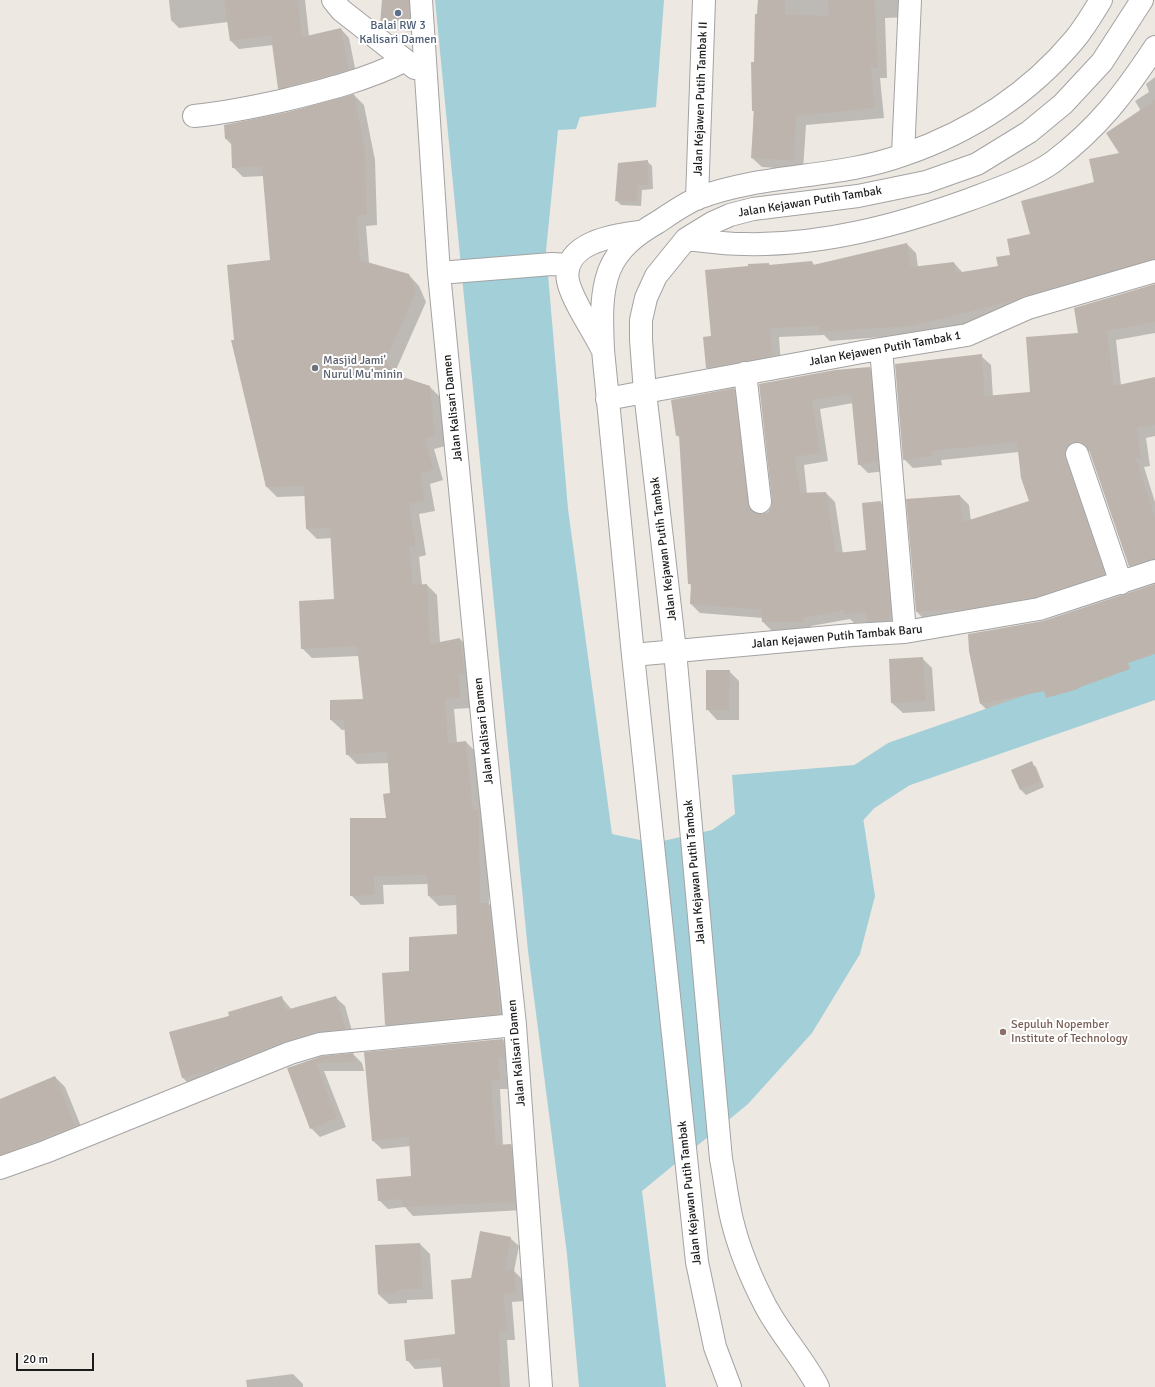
<!DOCTYPE html>
<html>
<head>
<meta charset="utf-8">
<style>
	body { margin:0 }
	#map { position:relative; width:1155px; height:1387px; overflow:hidden; background:#ede8e1; font-family:Signika,sans-serif }
	canvas { display:block }
	.scale { position:absolute; left:16px; top:1353px; width:78px; height:18px; box-sizing:border-box; border:2px solid #1c1c1c; border-top:0; padding-left:5px; font-size:12px; line-height:14px; white-space:nowrap; color:#1c1c1c; -webkit-text-stroke:3px #fff; paint-order:stroke }
</style>
</head>
<body>
<div id="map">
<canvas width="1155" height="1387"></canvas>
<div class="scale">20 m</div>
</div>
<script>
const c = document.querySelector('canvas').getContext('2d');
c.lineJoin = 'round';
function paint(path, color) { c.fillStyle = color; c.fill(path, 'evenodd'); }
function stroke(path, color, width, dash) { c.strokeStyle = color; c.lineWidth = width; c.lineCap = dash ? 'butt' : 'round'; c.setLineDash(dash || []); c.stroke(path); }
function write(font, color, halo, rows, align = 'center') {
  c.font = font + ' Signika,sans-serif'; c.lineWidth = 4; c.setLineDash([]); c.textBaseline = 'middle'; c.strokeStyle = halo; c.fillStyle = color; for (const [text, x, y, turn = 0] of rows) {
    c.save(); c.translate(x, y); c.rotate((+turn || 0) * Math.PI / 180); c.textAlign = isNaN(turn) ? turn : align; if (halo) c.strokeText(text, 0, 0); c.fillText(text, 0, 0); c.restore();
  }
}
const water = new Path2D(`
	M 435,0 L 664,0 L 656,107 L 580,117 L 576,129 L 558,130 L 546,251 L 568,509 L 612,834 L 654,843 L 712,830 L 735,814 L 732,775 L 855,765 L 875,896 L 860,954 L 812,1033 L 748,1104 L 642,1191 L 666,1387 L 579,1387 L 567,1254 L 528,951 Z`);
const shadow = new Path2D(`
	M 169,0 L 305,0 L 309,36 L 341,29 L 349,38 L 357,78 L 287,96 L 279,88 L 273,45 L 239,49 L 231,41 L 228,22 L 179,28 L 171,20 Z
	M 383,0 L 408,0 L 413,5 L 415,32 L 386,29 L 381,24 Z
	M 758,0 L 906,0 L 907,17 L 885,18 L 887,78 L 880,78 L 884,118 L 806,125 L 803,170 L 762,167 L 752,158 Z
	M 1155,77 L 1155,270 L 1023,310 L 921,334 L 830,341 L 824,335 L 779,337 L 781,365 L 716,377 L 707,368 L 712,337 L 769,264 L 771,266 L 812,262 L 815,266 L 907,244 L 916,253 L 918,267 L 954,263 L 963,273 L 999,267 L 1012,256 L 1031,234 L 1095,183 L 1121,154 L 1141,111 L 1135,101 L 1149,92 L 1146,84 Z
	M 354,95 L 364,105 L 375,160 L 377,225 L 366,226 L 369,263 L 409,275 L 419,286 L 426,302 L 395,372 L 401,377 L 429,386 L 440,397 L 445,446 L 434,449 L 443,480 L 430,484 L 435,511 L 419,514 L 426,555 L 419,557 L 422,585 L 427,585 L 437,595 L 440,643 L 460,639 L 470,649 L 470,708 L 454,709 L 457,743 L 466,742 L 476,752 L 488,821 L 489,904 L 499,914 L 510,1024 L 396,1035 L 386,1025 L 410,972 L 459,935 L 457,905 L 439,906 L 429,896 L 429,884 L 383,885 L 384,904 L 361,905 L 351,895 L 387,819 L 391,794 L 389,763 L 357,764 L 347,754 L 346,730 L 342,730 L 331,720 L 364,700 L 359,656 L 312,658 L 302,648 L 335,600 L 332,538 L 317,539 L 307,529 L 305,496 L 277,497 L 266,486 L 235,341 L 272,261 L 264,176 L 243,177 L 233,167 L 232,145 L 226,139 L 288,113 Z
	M 647,161 L 652,166 L 653,189 L 642,190 L 641,206 L 621,205 L 616,200 Z
	M 1155,285 L 1155,333 L 1116,340 L 1121,385 L 1155,378 L 1155,436 L 1146,438 L 1150,466 L 1144,467 L 1155,502 L 1155,571 L 1139,575 L 1129,566 L 1090,451 L 1082,451 L 1113,583 L 926,621 L 917,612 L 960,496 L 969,505 L 971,521 L 1031,502 L 1019,452 L 941,460 L 942,465 L 913,468 L 904,459 L 981,356 L 991,365 L 993,397 L 1031,393 L 1079,334 Z
	M 870,368 L 878,377 L 886,471 L 868,473 L 859,464 L 853,403 L 820,409 L 828,461 L 804,465 L 807,494 L 826,493 L 835,502 L 843,554 L 867,550 L 881,503 L 890,511 L 899,623 L 877,630 L 869,622 L 854,623 L 850,619 L 811,626 L 811,631 L 772,631 L 763,622 L 763,618 L 700,613 L 691,604 L 692,586 L 689,583 L 681,439 L 677,435 L 734,389 L 743,398 L 756,513 L 762,515 L 768,513 L 772,508 L 773,501 L 760,385 Z
	M 1155,585 L 1155,666 L 1136,672 L 1138,678 L 1086,697 L 1087,699 L 1056,706 L 1050,701 L 990,713 L 981,704 L 1043,622 Z
	M 922,658 L 932,668 L 935,711 L 903,713 L 892,703 Z
	M 729,671 L 739,681 L 739,720 L 717,720 L 707,709 Z
	M 1031,763 L 1036,767 L 1044,787 L 1026,795 L 1021,790 L 1012,770 Z
	M 281,997 L 292,1010 L 335,997 L 345,1006 L 354,1038 L 192,1087 L 183,1078 L 170,1032 L 230,1016 Z
	M 503,1040 L 512,1048 L 513,1066 L 506,1067 L 508,1089 L 500,1089 L 503,1146 L 511,1145 L 519,1153 L 523,1210 L 413,1216 L 405,1207 L 388,1209 L 379,1200 L 412,1177 L 411,1146 L 382,1149 L 373,1141 L 365,1053 Z
	M 353,1054 L 362,1063 L 364,1071 L 324,1071 L 346,1127 L 320,1137 L 311,1128 L 288,1068 Z
	M 55,1077 L 65,1087 L 85,1136 L 0,1161 L 0,1101 Z
	M 510,1238 L 519,1246 L 514,1271 L 522,1279 L 524,1301 L 512,1302 L 515,1340 L 507,1340 L 510,1387 L 444,1387 L 442,1367 L 415,1369 L 407,1360 L 456,1335 L 472,1279 Z
	M 420,1244 L 430,1254 L 433,1299 L 407,1300 L 407,1303 L 389,1304 L 378,1294 L 376,1246 Z
	M 293,1374 L 303,1384 L 303,1387 L 247,1387 L 246,1380 Z`);
const river = new Path2D(`
	M 815,838 L 859,790 L 899,764 L 1155,675`);
const building = new Path2D(`
	M 224,0 L 298,0 L 302,37 L 341,28 L 349,70 L 278,89 L 271,36 L 230,41 Z
	M 382,0 L 409,0 L 410,28 L 380,25 Z
	M 758,0 L 785,0 L 785,14 L 829,16 L 828,0 L 875,0 L 878,68 L 871,68 L 875,108 L 796,116 L 794,161 L 751,158 L 754,111 L 752,111 L 751,62 L 754,62 L 755,14 L 757,14 Z
	M 354,94 L 365,149 L 367,215 L 357,216 L 360,260 L 409,274 L 416,291 L 386,361 L 399,376 L 430,386 L 435,436 L 425,439 L 434,470 L 420,474 L 425,501 L 409,504 L 416,546 L 409,547 L 413,585 L 427,584 L 430,644 L 460,638 L 465,673 L 459,674 L 460,698 L 445,699 L 448,743 L 466,741 L 473,810 L 479,810 L 480,903 L 489,903 L 500,1014 L 385,1025 L 382,973 L 409,971 L 409,937 L 457,934 L 456,895 L 428,896 L 427,875 L 374,876 L 374,895 L 350,896 L 350,818 L 386,818 L 383,794 L 390,793 L 387,752 L 346,755 L 344,720 L 330,720 L 330,700 L 363,699 L 357,646 L 301,649 L 299,601 L 334,599 L 330,528 L 306,529 L 304,486 L 266,487 L 231,340 L 234,340 L 227,265 L 270,260 L 262,166 L 232,168 L 231,139 L 225,139 L 224,125 L 288,112 Z
	M 1155,100 L 1155,259 L 1024,296 L 1013,301 L 912,326 L 819,332 L 819,326 L 770,328 L 772,356 L 706,368 L 703,337 L 711,336 L 705,270 L 748,266 L 748,264 L 769,263 L 769,265 L 812,261 L 813,265 L 907,243 L 911,267 L 954,262 L 956,273 L 998,266 L 996,257 L 1010,255 L 1007,239 L 1030,234 L 1021,201 L 1094,182 L 1089,159 L 1119,153 L 1106,133 Z
	M 648,160 L 648,185 L 638,185 L 637,202 L 615,201 L 618,163 Z
	M 1155,284 L 1155,322 L 1107,331 L 1114,386 L 1155,377 L 1155,425 L 1137,428 L 1141,458 L 1136,458 L 1155,517 L 1155,559 L 1129,566 L 1089,450 L 1085,444 L 1080,442 L 1073,442 L 1067,446 L 1065,452 L 1065,458 L 1105,574 L 1036,597 L 966,609 L 916,612 L 906,499 L 960,495 L 963,522 L 1029,501 L 1021,478 L 1017,442 L 932,451 L 933,456 L 903,460 L 895,364 L 982,354 L 985,396 L 1030,392 L 1026,337 L 1078,333 L 1074,308 Z
	M 870,367 L 878,462 L 858,465 L 851,393 L 812,400 L 820,453 L 795,457 L 800,493 L 826,492 L 836,553 L 866,550 L 862,503 L 881,501 L 891,614 L 889,614 L 890,620 L 868,622 L 866,612 L 844,615 L 844,610 L 803,618 L 803,622 L 762,622 L 761,610 L 690,604 L 691,584 L 688,584 L 679,435 L 676,436 L 671,400 L 734,388 L 748,503 L 750,509 L 755,513 L 762,514 L 768,512 L 771,507 L 772,501 L 759,384 L 835,370 Z
	M 1155,584 L 1155,654 L 1128,663 L 1130,669 L 1078,688 L 1078,689 L 1046,698 L 1044,691 L 980,704 L 969,651 L 968,634 L 1043,621 Z
	M 923,657 L 926,701 L 891,703 L 889,659 Z
	M 706,670 L 730,670 L 729,710 L 706,710 Z
	M 1032,761 L 1040,782 L 1020,790 L 1011,770 Z
	M 282,996 L 286,1010 L 336,996 L 346,1029 L 317,1032 L 286,1041 L 238,1060 L 214,1068 L 214,1070 L 182,1078 L 169,1032 L 229,1016 L 228,1012 Z
	M 503,1039 L 505,1058 L 498,1059 L 500,1080 L 491,1081 L 496,1145 L 511,1144 L 515,1202 L 403,1207 L 403,1199 L 378,1201 L 376,1179 L 411,1176 L 409,1137 L 372,1141 L 364,1052 Z
	M 353,1053 L 356,1062 L 316,1063 L 337,1118 L 310,1129 L 287,1068 L 322,1056 Z
	M 55,1076 L 75,1126 L 0,1155 L 0,1099 Z
	M 480,1231 L 511,1237 L 505,1270 L 514,1269 L 516,1293 L 504,1294 L 507,1331 L 499,1332 L 501,1366 L 499,1366 L 501,1387 L 443,1387 L 440,1358 L 406,1361 L 404,1340 L 455,1334 L 451,1280 L 471,1278 Z
	M 420,1243 L 423,1289 L 397,1290 L 397,1293 L 378,1294 L 375,1245 Z`);
const minor = new Path2D(`
	M 333,0 L 341,10 L 415,68
	M 421,0 L 439,273 L 484,736 L 515,1025 L 541,1387
	M 194,116 C 225,113 254,107 285,100 C 326,90 366,80 404,61
	M 903,155 L 910,0
	M 697,199 L 704,0
	M 686,239 C 705,241 724,244 744,244 C 821,246 899,225 971,199 C 995,190 1032,177 1053,162 C 1098,128 1124,94 1155,47
	M 439,273 L 552,264 L 569,265
	M 601,347 C 592,329 572,300 568,281 C 561,243 614,235 640,232
	M 881,349 L 905,632
	M 745,373 L 760,502
	M 607,399 L 862,352 L 967,335 L 1028,308 L 1155,271
	M 1077,454 L 1121,583
	M 633,655 L 852,635 L 905,632 L 1039,609 L 1155,571
	M 0,1168 L 45,1152 L 290,1053 L 320,1044 L 515,1025
	M 730,1387 L 715,1347 L 697,1262 L 633,655 L 603,350 C 602,323 600,296 609,271 C 618,248 637,234 658,222 C 670,214 684,204 698,198 C 764,173 837,179 903,155 C 970,132 1030,93 1075,39 C 1085,27 1093,13 1101,0
	M 818,1387 C 803,1358 780,1334 765,1305 C 751,1278 739,1249 732,1220 C 727,1200 725,1179 721,1159 L 675,651 L 645,392 L 641,340 L 641,320 L 646,298 L 656,276 L 686,239 L 712,223 L 730,215 L 753,209 L 858,196 L 926,182 L 977,164 L 1029,132 L 1063,104 L 1102,62 L 1142,0`);
const markers = [
	[398,13,4,"#5c6f8a"],
	[315,368,4,"#6b7280"],
	[1003,1032,4,"#8d6e63"]
];
const serviceNames = [
	["Balai RW 3",398,26],
	["Kalisari Damen",398,40]
];
const streetNames = [
	["Jalan Kejawen Putih Tambak II",701,99,-88],
	["Jalan Kejawan Putih Tambak",810,202,-9],
	["Jalan Kejawen Putih Tambak 1",885,349,-10],
	["Jalan Kalisari Damen",453,408,-96],
	["Jalan Kejawan Putih Tambak",664,549,-97],
	["Jalan Kejawen Putih Tambak Baru",837,637,-5],
	["Jalan Kalisari Damen",484,731,-96],
	["Jalan Kejawan Putih Tambak",695,872,-95],
	["Jalan Kalisari Damen",517,1053,-95],
	["Jalan Kejawan Putih Tambak",690,1193,-96]
];
const worshipNames = [
	["Masjid Jami'",323,361],
	["Nurul Mu'minin",323,375]
];
const educationNames = [
	["Sepuluh Nopember",1011,1025],
	["Institute of Technology",1011,1039]
];
paint(water, '#a3cfd9');
paint(shadow, '#0003');
stroke(river, '#a3cfd9', 47);
paint(building, '#bdb4ae');
stroke(minor, '#a3a3a3', 24);
stroke(minor, '#fff', 22);
for (const [x, y, r, color] of markers) { const dot = new Path2D(); dot.arc(x, y, r, 0, 2 * Math.PI); c.fillStyle = color; c.fill(dot); stroke(dot, '#fff', 1.5); }
write('12px', '#4e5e75', '#fff', serviceNames);
write('12px', '#1c1c1c', '#fff', streetNames);
write('12px', '#5b616d', '#fff', worshipNames, 'left');
write('12px', '#785e54', '#fff', educationNames, 'left');
</script>
</body>
</html>
